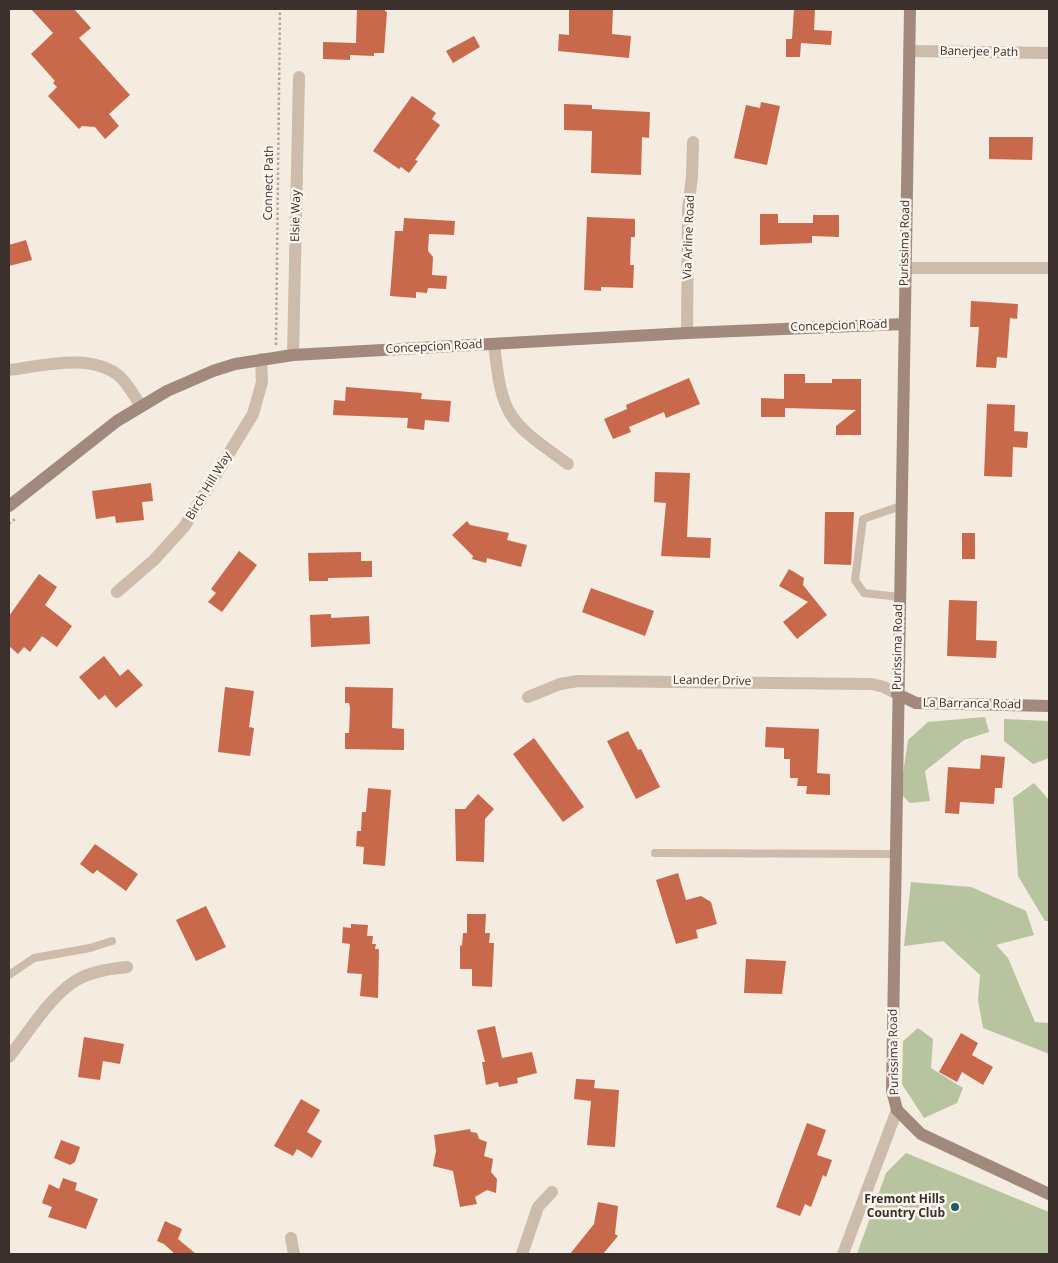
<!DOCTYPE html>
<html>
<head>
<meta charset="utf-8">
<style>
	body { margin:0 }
	#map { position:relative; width:1058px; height:1263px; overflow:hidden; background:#f4ebe1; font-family:"Open Sans",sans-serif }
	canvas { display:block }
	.frame { position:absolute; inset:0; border:10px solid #3b302b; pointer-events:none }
</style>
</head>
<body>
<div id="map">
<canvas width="1058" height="1263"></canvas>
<div class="frame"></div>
</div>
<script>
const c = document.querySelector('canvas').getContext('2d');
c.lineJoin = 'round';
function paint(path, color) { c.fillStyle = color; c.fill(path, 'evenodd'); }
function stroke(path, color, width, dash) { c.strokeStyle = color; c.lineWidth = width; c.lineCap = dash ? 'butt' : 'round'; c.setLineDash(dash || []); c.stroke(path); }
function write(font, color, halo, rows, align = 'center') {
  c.font = font + ' "Open Sans",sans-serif'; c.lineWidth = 5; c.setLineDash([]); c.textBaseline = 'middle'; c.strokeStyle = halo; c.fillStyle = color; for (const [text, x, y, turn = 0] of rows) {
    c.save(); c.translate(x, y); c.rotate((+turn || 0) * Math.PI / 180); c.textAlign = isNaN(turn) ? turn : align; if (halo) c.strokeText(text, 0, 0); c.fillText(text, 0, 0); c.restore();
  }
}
const green = new Path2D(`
	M 985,717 L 989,732 L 964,740 L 925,771 L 930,801 L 910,803 L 900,793 L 908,740 L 928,722 Z
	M 1004,719 L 1049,721 L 1049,758 L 1033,764 L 1004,741 Z
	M 1034,783 L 1049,800 L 1049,921 L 1045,921 L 1018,876 L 1013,798 Z
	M 911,882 L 971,887 L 1026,911 L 1034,935 L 996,945 L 1008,958 L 1035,1022 L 1049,1023 L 1049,1056 L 1047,1053 L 983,1028 L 978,1000 L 980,975 L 943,941 L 904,946 Z
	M 918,1028 L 933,1039 L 931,1068 L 963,1088 L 957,1103 L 924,1118 L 902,1084 L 903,1041 Z
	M 906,1153 L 1049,1212 L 1049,1254 L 857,1254 L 886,1173 Z`);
const building = new Path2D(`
	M 31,9 L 74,9 L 91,28 L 79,38 L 130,95 L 109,114 L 119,126 L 105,139 L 95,127 L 82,126 L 79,129 L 48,96 L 57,87 L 53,83 L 55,81 L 31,54 L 53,33 Z
	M 357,9 L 385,9 L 385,11 L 387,12 L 384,53 L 374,53 L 374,56 L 350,55 L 350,60 L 323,59 L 323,42 L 356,43 Z
	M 569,9 L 613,9 L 612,34 L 631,36 L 629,58 L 558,51 L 559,34 L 569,35 Z
	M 794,9 L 815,9 L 814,30 L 832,31 L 831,45 L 801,43 L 800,57 L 786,57 L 786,39 L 792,39 Z
	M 474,36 L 480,47 L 453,63 L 446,51 Z
	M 412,96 L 436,113 L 432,119 L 440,125 L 415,160 L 418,161 L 409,173 L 401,167 L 399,169 L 373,151 Z
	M 761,102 L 780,106 L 767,165 L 734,158 L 746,105 L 760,108 Z
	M 564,104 L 592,105 L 592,109 L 650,112 L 649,138 L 642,137 L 641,175 L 591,173 L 592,131 L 564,130 Z
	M 989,137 L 1033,137 L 1032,160 L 989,159 Z
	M 760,214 L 778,214 L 778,223 L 813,223 L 813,215 L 839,215 L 839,237 L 812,236 L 812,243 L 760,245 Z
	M 587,217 L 635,219 L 635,237 L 631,237 L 630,265 L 634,265 L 633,288 L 601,287 L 601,291 L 584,290 Z
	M 404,218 L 455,221 L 454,235 L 429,234 L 428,251 L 433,257 L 432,275 L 447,276 L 446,289 L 428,288 L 427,293 L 416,292 L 416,298 L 390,296 L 395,231 L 403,231 Z
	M 26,240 L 32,260 L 9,266 L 9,245 Z
	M 971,301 L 1018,304 L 1017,319 L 1010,318 L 1007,358 L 997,357 L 996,368 L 976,367 L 979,327 L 970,327 Z
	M 784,374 L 805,374 L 805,383 L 832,383 L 832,379 L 861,379 L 861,435 L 836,435 L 836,426 L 856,410 L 785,408 L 785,417 L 761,417 L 761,398 L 784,399 Z
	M 689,378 L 700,404 L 666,418 L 664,412 L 629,427 L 631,432 L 613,439 L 604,419 L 627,409 L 626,405 Z
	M 346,387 L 422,393 L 421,399 L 451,401 L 449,422 L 425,420 L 424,430 L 407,428 L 408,418 L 333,415 L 334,400 L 345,401 Z
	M 987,404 L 1015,405 L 1014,431 L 1028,432 L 1027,448 L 1013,447 L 1012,477 L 984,476 Z
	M 655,472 L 690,473 L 687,537 L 711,538 L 710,558 L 661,556 L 666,503 L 654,502 Z
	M 151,483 L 153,501 L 142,502 L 144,520 L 116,523 L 115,516 L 96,519 L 92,491 Z
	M 825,512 L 854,512 L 851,565 L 824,564 Z
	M 467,521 L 470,525 L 509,533 L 507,540 L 527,545 L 521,567 L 487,558 L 486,563 L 472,559 L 473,556 L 452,535 Z
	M 962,533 L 975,533 L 975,559 L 962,559 Z
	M 239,551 L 257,565 L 222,612 L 208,602 L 216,593 L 211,589 Z
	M 361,552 L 361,561 L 372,561 L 372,577 L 328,578 L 328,581 L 309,581 L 308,553 Z
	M 789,569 L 804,578 L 803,585 L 827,615 L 797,639 L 783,622 L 808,602 L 779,586 Z
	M 39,574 L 57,587 L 45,605 L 72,626 L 57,647 L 42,636 L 30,652 L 24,647 L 18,654 L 9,646 L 9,616 Z
	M 591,588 L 654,611 L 645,636 L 582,612 Z
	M 949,600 L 977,601 L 976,640 L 997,641 L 996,658 L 947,656 Z
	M 331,614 L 331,618 L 369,616 L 370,644 L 311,647 L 310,615 Z
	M 104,656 L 120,676 L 128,669 L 143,685 L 116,708 L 105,695 L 99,700 L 79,677 Z
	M 225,687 L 254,691 L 249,727 L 254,728 L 250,756 L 218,752 Z
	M 345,687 L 393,688 L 392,728 L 404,729 L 404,750 L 345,749 L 345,733 L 349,733 L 350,708 L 349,703 L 345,703 Z
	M 766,727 L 819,729 L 817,773 L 830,774 L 830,795 L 806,794 L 807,786 L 797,786 L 798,778 L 790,778 L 790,759 L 784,759 L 784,748 L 765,747 Z
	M 628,731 L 638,750 L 641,749 L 660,787 L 636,799 L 607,741 Z
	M 534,738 L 584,807 L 563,822 L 513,754 Z
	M 981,755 L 1005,757 L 1002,788 L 995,788 L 994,804 L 960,802 L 959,814 L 945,813 L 948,767 L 980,769 Z
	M 368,788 L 391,790 L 385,866 L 363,864 L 364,847 L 356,846 L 357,831 L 361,831 L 362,812 L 366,812 Z
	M 478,794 L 494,809 L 485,819 L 484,862 L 456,861 L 455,809 L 465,809 Z
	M 95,844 L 138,874 L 126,891 L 97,870 L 93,874 L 80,864 Z
	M 678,873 L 686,900 L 701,896 L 711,902 L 717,924 L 696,930 L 698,938 L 676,944 L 656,880 Z
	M 206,906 L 226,947 L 196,961 L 176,920 Z
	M 467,914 L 486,914 L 485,933 L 490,933 L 489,943 L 494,943 L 492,987 L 472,986 L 472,969 L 460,969 L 460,945 L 462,946 L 463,933 L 467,933 Z
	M 351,924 L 368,925 L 367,936 L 373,936 L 372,944 L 376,944 L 375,949 L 379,949 L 378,998 L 360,996 L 362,974 L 347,973 L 350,944 L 342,943 L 343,927 L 351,928 Z
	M 746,959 L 786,961 L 782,994 L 744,993 Z
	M 495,1026 L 502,1058 L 532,1052 L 537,1073 L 517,1078 L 518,1083 L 499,1087 L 498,1082 L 486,1085 L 482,1062 L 485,1062 L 477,1030 Z
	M 961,1033 L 978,1043 L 972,1055 L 993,1067 L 983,1085 L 962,1072 L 957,1082 L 939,1072 Z
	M 84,1037 L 124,1044 L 120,1064 L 103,1061 L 100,1080 L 78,1077 Z
	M 576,1079 L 595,1080 L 594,1088 L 619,1090 L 615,1147 L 587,1145 L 591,1101 L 574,1099 Z
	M 301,1099 L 320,1110 L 307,1132 L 322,1141 L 312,1158 L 297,1149 L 293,1156 L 274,1146 Z
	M 807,1123 L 826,1130 L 817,1155 L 832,1160 L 826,1177 L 823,1175 L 811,1207 L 805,1204 L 800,1216 L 776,1207 Z
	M 470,1129 L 471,1132 L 477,1133 L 479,1139 L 487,1142 L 484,1156 L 493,1159 L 491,1172 L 497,1179 L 496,1193 L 487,1190 L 475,1197 L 477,1204 L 460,1207 L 453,1171 L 433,1166 L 436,1151 L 434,1135 Z
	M 61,1140 L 80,1147 L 75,1162 L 70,1165 L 54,1158 Z
	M 63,1178 L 77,1183 L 75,1190 L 98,1199 L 86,1229 L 48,1217 L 52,1207 L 42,1203 L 49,1184 L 59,1189 Z
	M 598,1202 L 618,1206 L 615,1234 L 618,1236 L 603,1254 L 570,1254 L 594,1224 Z
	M 165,1221 L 182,1229 L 178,1239 L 196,1254 L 175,1254 L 164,1244 L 157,1241 Z`);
const path = new Path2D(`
	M 276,345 L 280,9
	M 9,524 L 15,519`);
const lane = new Path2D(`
	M 899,597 L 864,593 L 855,580 L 863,519 L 901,506
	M 655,853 L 894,854
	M 9,975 L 34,958 L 90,948 L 112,941`);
const street = new Path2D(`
	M 909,51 L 1049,53
	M 905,268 L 1049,268
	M 687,333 L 688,210 L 692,176 L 693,142
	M 494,344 C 502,418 508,421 568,464
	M 293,355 L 299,77
	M 9,370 C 42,366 89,353 118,375 C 127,382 134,396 141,406
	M 117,592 L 154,560 L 184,527 L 253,414 L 262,382 L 261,359
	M 528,697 L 560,684 L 578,681 L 872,684 L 884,687 L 897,694
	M 9,1057 C 28,1033 46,1002 72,983 C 87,972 109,969 127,967
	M 291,1238 L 294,1254
	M 522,1254 L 538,1207 L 552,1192
	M 843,1254 L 897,1110`);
const secondary = new Path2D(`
	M 910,9 L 892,1090 L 897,1110 L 921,1134 L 1049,1194
	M 9,506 L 117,421 L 167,391 L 213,371 L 235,364 L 293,355 L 687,333 L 904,324
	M 897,694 L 916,703 L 1049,706`);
const markers = [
	[955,1207,5,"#1f5a5e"]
];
const streetNames = [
	["Banerjee Path",979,52,1],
	["Connect Path",269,183,-89],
	["Elsie Way",296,216,-89],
	["Via Arline Road",689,237,-88],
	["Purissima Road",905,243,-89],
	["Concepcion Road",839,326,-2],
	["Concepcion Road",434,347,-3],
	["Birch Hill Way",209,486,-59],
	["Purissima Road",898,647,-89],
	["Leander Drive",712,681,1],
	["La Barranca Road",972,704,1],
	["Purissima Road",894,1052,-91]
];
const poiNames = [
	["Fremont Hills",945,1200],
	["Country Club",945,1214]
];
paint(green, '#b8c4a0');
paint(building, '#c8694b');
stroke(path, '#b9a596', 2.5, [2.5, 2.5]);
stroke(lane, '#cdbbac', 8);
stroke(street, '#cdbbac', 12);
stroke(secondary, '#a18a7d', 12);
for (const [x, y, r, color] of markers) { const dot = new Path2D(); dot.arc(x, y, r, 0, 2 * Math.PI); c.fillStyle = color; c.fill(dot); stroke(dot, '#fbf5ee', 2); }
write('12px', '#3b302b', '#fbf5ee', streetNames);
write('bold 12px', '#3b302b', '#fbf5ee', poiNames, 'right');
</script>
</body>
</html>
